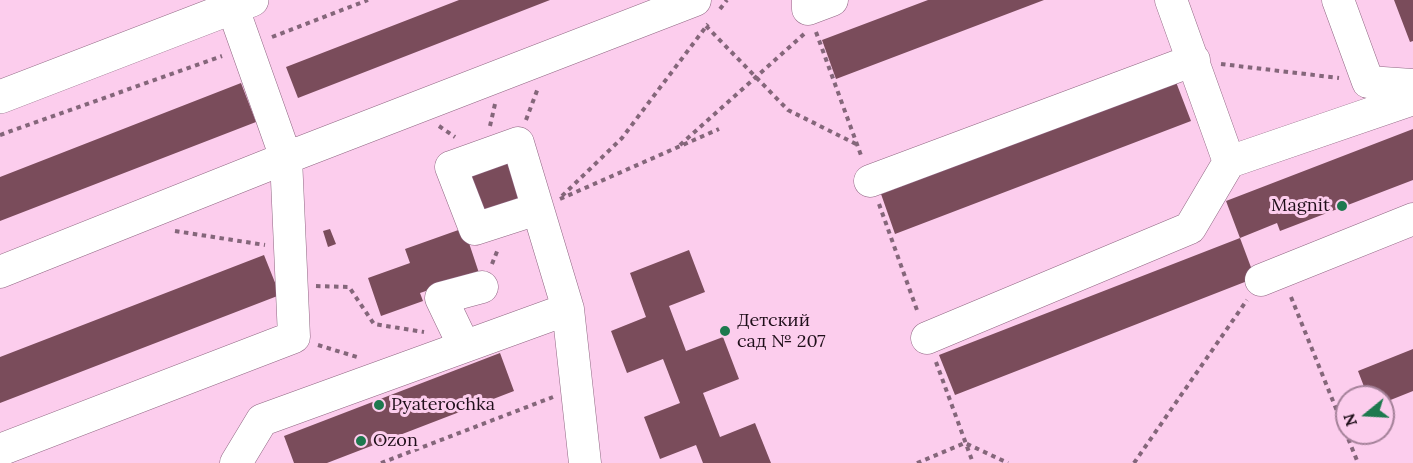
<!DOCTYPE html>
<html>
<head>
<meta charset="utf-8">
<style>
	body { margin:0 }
	#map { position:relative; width:1413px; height:463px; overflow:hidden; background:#fccded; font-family:Lora,serif }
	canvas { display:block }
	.north { position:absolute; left:1335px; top:385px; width:60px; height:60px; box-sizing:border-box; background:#fccded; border:2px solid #a48199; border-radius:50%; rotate:252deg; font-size:16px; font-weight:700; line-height:24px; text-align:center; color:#1f0f1a }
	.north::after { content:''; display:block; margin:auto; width:21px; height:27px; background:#1d794e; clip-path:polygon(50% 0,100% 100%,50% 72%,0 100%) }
</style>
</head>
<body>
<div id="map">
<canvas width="1413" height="463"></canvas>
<div class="north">N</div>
</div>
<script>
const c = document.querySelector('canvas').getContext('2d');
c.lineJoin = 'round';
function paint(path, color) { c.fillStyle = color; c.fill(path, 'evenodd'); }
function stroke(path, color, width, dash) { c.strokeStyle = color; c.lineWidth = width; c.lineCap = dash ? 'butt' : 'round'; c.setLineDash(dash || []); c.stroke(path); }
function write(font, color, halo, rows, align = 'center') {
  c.font = font + ' Lora,serif'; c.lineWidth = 6; c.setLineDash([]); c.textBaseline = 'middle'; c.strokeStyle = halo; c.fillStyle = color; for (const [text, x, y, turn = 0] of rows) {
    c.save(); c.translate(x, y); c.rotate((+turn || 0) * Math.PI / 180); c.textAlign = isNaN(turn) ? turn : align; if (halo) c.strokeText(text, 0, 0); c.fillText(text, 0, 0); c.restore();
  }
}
const building = new Path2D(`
	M 459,0 L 550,0 L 298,98 L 286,67 Z
	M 928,0 L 1044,0 L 836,79 L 822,40 Z
	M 1394,0 L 1413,0 L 1413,41 L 1410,42 Z
	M 1176,82 L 1191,121 L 895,234 L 881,194 Z
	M 241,83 L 256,122 L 0,221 L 0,177 Z
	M 1413,129 L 1413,180 L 1280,231 L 1277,223 L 1240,238 L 1226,201 Z
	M 510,162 L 525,204 L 483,219 L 468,176 Z
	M 464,228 L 479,273 L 420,293 L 423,301 L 381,316 L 368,278 L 410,263 L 405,249 Z
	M 330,229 L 336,244 L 328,247 L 323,231 Z
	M 1240,238 L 1255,278 L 955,395 L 939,355 Z
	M 689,250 L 705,292 L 669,306 L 686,351 L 723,337 L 739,379 L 703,393 L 720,437 L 755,423 L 771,463 L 703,463 L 696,445 L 660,459 L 644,417 L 680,403 L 663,359 L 627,373 L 611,331 L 646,317 L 630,273 Z
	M 264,255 L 280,295 L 0,403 L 0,357 Z
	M 1413,349 L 1413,391 L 1383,403 L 1383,397 L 1368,397 L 1358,371 Z
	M 500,353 L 514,391 L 327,463 L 294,463 L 284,436 Z`);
const path = new Path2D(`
	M 720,9 L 727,0
	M 706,26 L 788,110 L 856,144
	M 816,32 L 862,158
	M 272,37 L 368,0
	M 1221,64 L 1339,78
	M 526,120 L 538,88
	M 439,126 L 455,137
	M 490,126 L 495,104
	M 0,135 L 222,56
	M 680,145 L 804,34
	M 562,196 L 622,138 L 708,24
	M 560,199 L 719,129
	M 879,204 L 918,313
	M 175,231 L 265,245
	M 492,264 L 498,249
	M 316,286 L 349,287 L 374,324 L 424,332
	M 1291,297 L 1358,463
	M 318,345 L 357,357
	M 936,362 L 973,463
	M 381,463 L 553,397
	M 917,463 L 965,443 L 1008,463
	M 1134,463 L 1247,300`);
const minor = new Path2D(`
	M 808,0 L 808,9 L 832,0
	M 1338,0 L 1368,82 L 1413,85
	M 1229,162 L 1413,99
	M 870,181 L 1194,60
	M 537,209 L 475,229 L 451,167 L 518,143 L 568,309 L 585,463
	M 0,272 L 286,158 L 695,0
	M 1261,280 L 1413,219
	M 927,338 L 1190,228 L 1229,162 L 1171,0
	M 464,346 L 441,298 L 482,287
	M 0,450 L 294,337 L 286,158 L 230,0
	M 236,463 L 262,420 L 568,309`);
const major = new Path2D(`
	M 0,97 L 252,0`);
const markers = [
	[1342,206,6,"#1d794e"],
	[725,331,6,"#1d794e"],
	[379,405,6,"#1d794e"],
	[361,441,6,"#1d794e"]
];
const poiNames = [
	["Magnit",1330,206,"right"],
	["Детский",737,321],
	["сад № 207",737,342],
	["Pyaterochka",391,405],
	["Ozon",373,441]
];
paint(building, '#7a4c5b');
stroke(minor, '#8f6682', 33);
stroke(major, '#8f6682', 34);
stroke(path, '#84667a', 4, [4.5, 4.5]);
stroke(minor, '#fff', 32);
stroke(major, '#fff', 33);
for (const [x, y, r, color] of markers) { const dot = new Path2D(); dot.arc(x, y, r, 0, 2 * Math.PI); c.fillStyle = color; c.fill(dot); stroke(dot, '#fccded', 2); }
write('18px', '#1f0f1a', '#fccded', poiNames, 'left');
</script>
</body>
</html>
